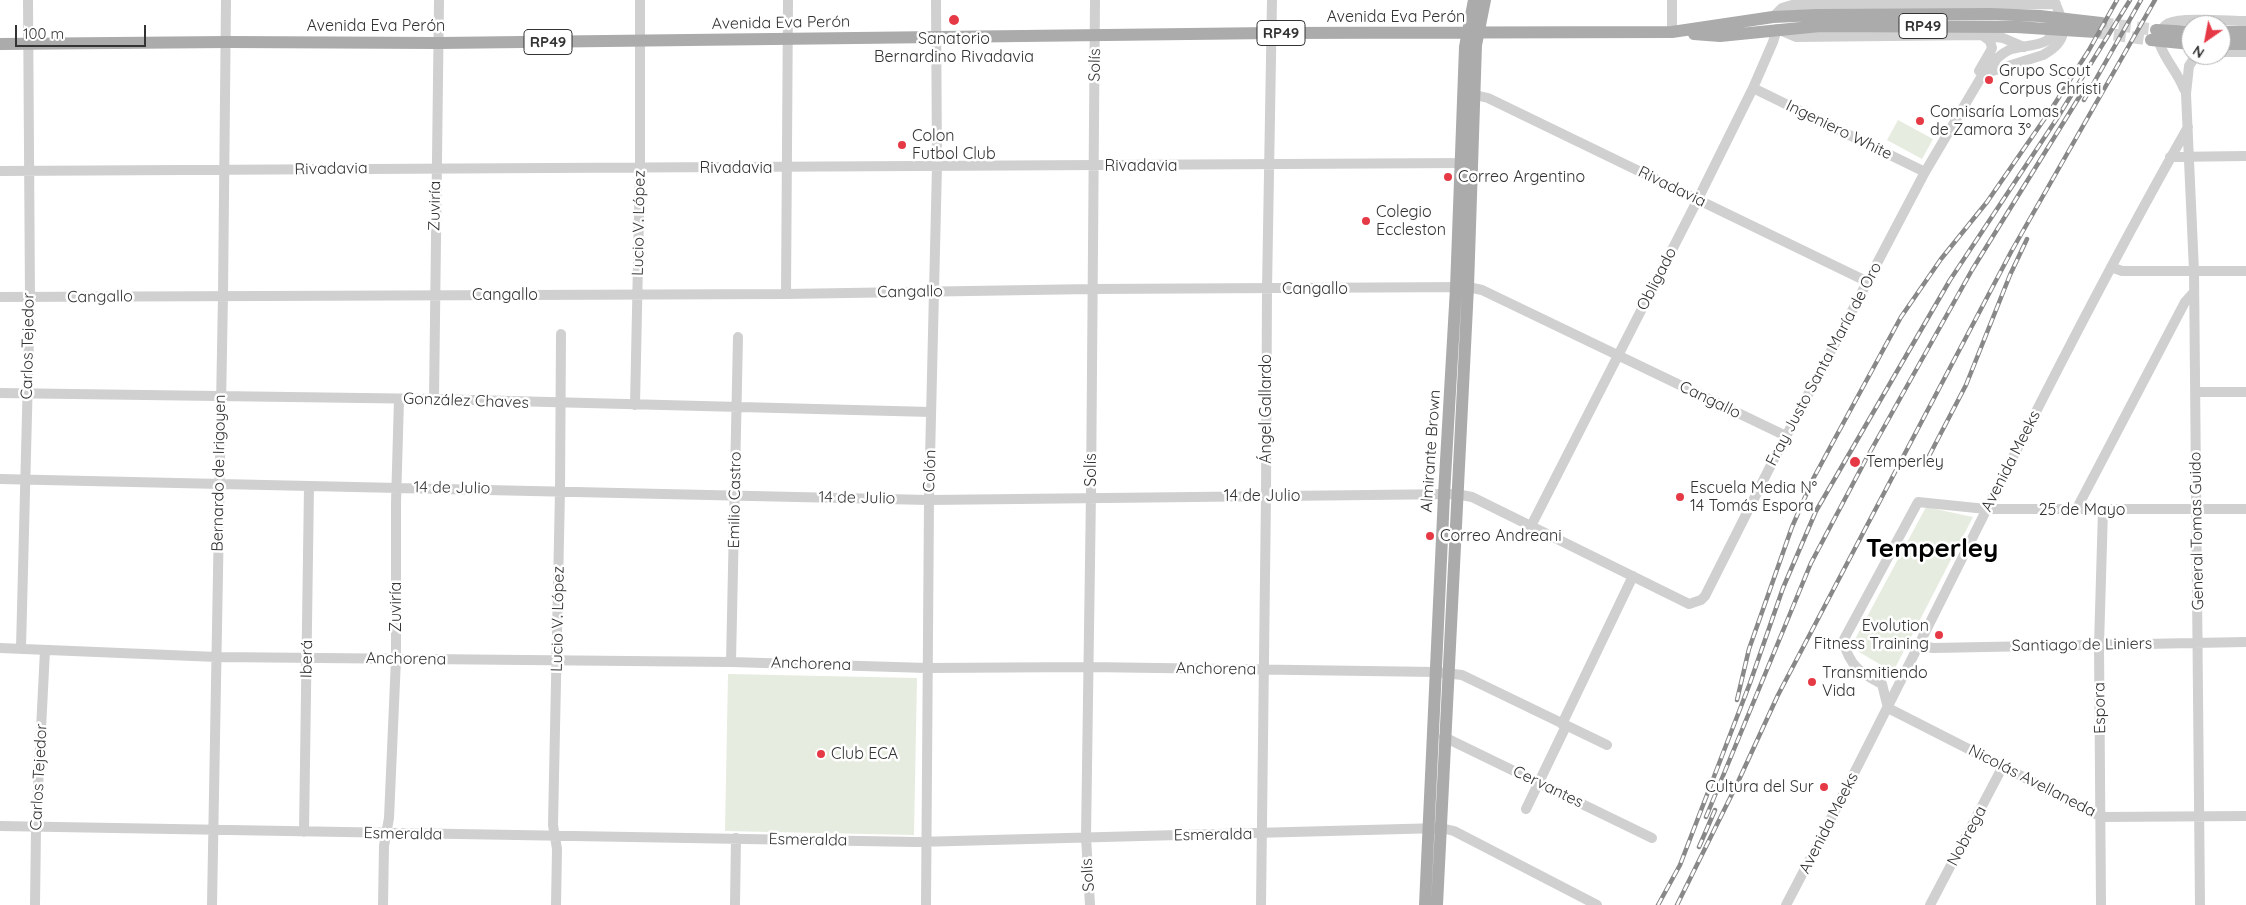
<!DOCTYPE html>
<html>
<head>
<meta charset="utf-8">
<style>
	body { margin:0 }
	#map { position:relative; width:2246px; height:905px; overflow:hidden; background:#fff; font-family:Quicksand,sans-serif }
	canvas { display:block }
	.north { position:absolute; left:2181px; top:15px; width:50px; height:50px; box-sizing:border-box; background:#fff; border:1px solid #adadad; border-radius:50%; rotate:213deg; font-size:14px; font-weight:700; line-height:20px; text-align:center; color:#333 }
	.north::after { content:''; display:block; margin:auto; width:18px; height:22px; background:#e63946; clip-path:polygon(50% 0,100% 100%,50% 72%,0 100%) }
	.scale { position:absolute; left:15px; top:25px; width:131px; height:22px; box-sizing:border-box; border:2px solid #333; border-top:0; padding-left:6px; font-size:15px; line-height:18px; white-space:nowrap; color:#333; -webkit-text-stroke:4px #fff; paint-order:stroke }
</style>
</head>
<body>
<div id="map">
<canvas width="2246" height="905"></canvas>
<div class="north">N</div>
<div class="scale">100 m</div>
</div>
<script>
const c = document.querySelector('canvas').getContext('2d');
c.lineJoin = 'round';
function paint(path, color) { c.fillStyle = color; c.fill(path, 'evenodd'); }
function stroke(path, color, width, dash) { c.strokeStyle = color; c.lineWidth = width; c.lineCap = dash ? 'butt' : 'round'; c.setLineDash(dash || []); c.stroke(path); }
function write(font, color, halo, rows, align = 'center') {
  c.font = font + ' Quicksand,sans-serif'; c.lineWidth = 5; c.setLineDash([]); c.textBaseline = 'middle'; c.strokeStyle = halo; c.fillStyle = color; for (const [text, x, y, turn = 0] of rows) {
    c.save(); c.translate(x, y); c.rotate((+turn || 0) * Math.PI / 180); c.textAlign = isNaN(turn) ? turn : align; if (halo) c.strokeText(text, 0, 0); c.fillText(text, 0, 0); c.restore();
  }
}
const green = new Path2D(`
	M 1898,120 L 1933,139 L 1922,159 L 1887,140 Z
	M 1926,507 L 1973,517 L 1893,672 L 1859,652 L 1854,641 Z
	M 728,674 L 917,678 L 914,835 L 725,831 Z`);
const majorTunnel = new Path2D(`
	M 2101,23 L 2156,30
	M 2096,32 L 2151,40`);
const minor = new Path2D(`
	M 1672,0 L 1672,32
	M 1773,17 L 1782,8 L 1792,5 L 2056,4
	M 2221,52 L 2246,52
	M 2196,55 L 2189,66 L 2186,94 L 2194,271 L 2200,905
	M 1979,71 L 1990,52 L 1992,48 L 1990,41 L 1982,35
	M 1983,74 C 1991,65 1998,55 2009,50 C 2026,43 2055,50 2055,23
	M 1753,88 L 1925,172
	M 2184,89 C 2178,73 2166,61 2160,45 C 2157,37 2161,27 2169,23 C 2183,17 2229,21 2246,21
	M 1475,95 L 1488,98 L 1868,282
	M 2170,157 L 2246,156
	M 0,171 L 1466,163
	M 2111,267 L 2122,271 L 2246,271
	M 786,294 L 788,0
	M 0,297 L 786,294 L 1092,289 L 1468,287 L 1482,290 L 1786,436
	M 2196,392 L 2246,392
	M 0,393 L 434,399 L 931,412
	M 434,399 L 439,0
	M 635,405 L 640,169 L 640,0
	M 0,479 L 929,500 L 1456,494 L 1472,497 L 1689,604 L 1701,600 L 1705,596 L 1772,463 L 1925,172 L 1983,74 L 2043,55 C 2072,39 2064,24 2054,0
	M 2076,510 L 2185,302 L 2194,292
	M 1531,526 L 1698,199 L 1753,88 L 1773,42 L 1777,29 L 1796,37 L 1982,35 L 2003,38 L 2024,47
	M 1919,645 L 1933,648 L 2246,642
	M 0,648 L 217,657 L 731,662 L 927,668 L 1088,667 L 1436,672 L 1462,675 L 1607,745
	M 21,648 L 30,298 L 28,0
	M 731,662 L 738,337
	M 1888,708 L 1882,684 C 1860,673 1850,666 1843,641 L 1918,502 L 1986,509 L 2246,509
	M 1888,708 L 2102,817 L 2246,816
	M 1562,724 L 1633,576
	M 1444,737 L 1652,838
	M 1526,809 L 1566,726
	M 0,826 L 917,842 L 1441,828 L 1454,831 L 1597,905
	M 304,832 L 309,486
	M 35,905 L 36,828 L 45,650
	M 212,905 L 223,295 L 226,0
	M 383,905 L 384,846 L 389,818 L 396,659 L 396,503 L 399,399
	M 556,905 L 557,849 L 553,825 L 560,491 L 561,334
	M 735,905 L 736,838
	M 926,905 L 929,500 L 937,166 L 936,0
	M 1090,905 L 1086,837 L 1091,493 L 1095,0
	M 1261,905 L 1266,495 L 1267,289 L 1272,0
	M 1786,905 C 1922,647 2044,381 2188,127
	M 1930,905 L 2003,766
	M 2101,905 L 2099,645 L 2103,510`);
const major = new Path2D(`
	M 2156,30 L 2191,32
	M 2221,32 L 2246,32
	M 1694,34 L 1720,36 L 1820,26 L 2016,27 L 2096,32
	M 2151,40 L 2191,44
	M 0,44 L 227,42 L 439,43 L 1272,33 L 1672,32 L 1773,17 L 1816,15 L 1991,14 L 2040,16 L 2101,23
	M 2221,44 L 2246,44
	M 1425,905 L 1444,495 L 1456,288 L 1465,47 L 1474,0
	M 1437,905 L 1468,287 L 1476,45 L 1485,0`);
const rail = new Path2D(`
	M 2084,100 L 2141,0
	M 1929,456 L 1966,385 L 2010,275 L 2027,239
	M 1737,700 L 1749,649 L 1792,527 L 1813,479 L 1833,442 L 1901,317 L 1941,259 L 1987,202 L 2052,108 L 2089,50 L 2117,0
	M 1706,817 L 1811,563 L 1865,461 L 1972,270 L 2083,91
	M 1699,847 L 1715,810
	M 1658,905 L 1680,865 L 1750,683 L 1783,588 L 1816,511 L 1950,280 L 2056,120 L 2130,0
	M 1677,905 L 1737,784 L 1778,695 L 1894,474 L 2011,252 L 2155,0`);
const markers = [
	[954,20,6,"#e63946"],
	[1989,80,5,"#e63946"],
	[1920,121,5,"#e63946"],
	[902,145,5,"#e63946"],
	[1448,177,5,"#e63946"],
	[1366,221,5,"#e63946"],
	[1855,462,6,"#e63946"],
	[1680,497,5,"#e63946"],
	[1430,536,5,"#e63946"],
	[1939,635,5,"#e63946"],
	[1812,682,5,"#e63946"],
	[821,754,5,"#e63946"],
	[1824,787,5,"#e63946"]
];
const shields = [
	[1923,26,48],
	[1281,33,48],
	[548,42,48]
];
const shieldNames = [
	["RP49",1923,26],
	["RP49",1281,33],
	["RP49",548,42]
];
const streetNames = [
	["Avenida Eva Perón",1396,17],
	["Avenida Eva Perón",781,23,-1],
	["Avenida Eva Perón",376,26],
	["Solís",1095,65,-89],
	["Ingeniero White",1839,130,26],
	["Rivadavia",1141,166],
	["Rivadavia",736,168],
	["Rivadavia",331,169,-1],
	["Rivadavia",1672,187,26],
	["Zuviría",435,206,-89],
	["Lucio V. López",639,223,-89],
	["Obligado",1657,279,-63],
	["Cangallo",1315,289],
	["Cangallo",910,292,-1],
	["Cangallo",505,295],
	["Cangallo",100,297,-1],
	["Carlos Tejedor",28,346,-89],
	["Fray Justo Santa María de Oro",1824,364,-62],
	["Cangallo",1710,400,26],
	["González Chaves",466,401,2],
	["Ángel Gallardo",1266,409,-90],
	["Almirante Brown",1431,451,-86],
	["Avenida Meeks",2011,461,-63],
	["Solís",1091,470,-90],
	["Colón",930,471,-88],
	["Bernardo de Irigoyen",219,473,-89],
	["14 de Julio",452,488,1],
	["14 de Julio",1262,496],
	["14 de Julio",857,498,1],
	["Emilio Castro",735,500,-89],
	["25 de Mayo",2082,510],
	["General Tomas Guido",2197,531,-91],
	["Zuviría",396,607,-90],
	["Lucio V. López",558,619,-89],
	["Santiago de Liniers",2082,645,-1],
	["Iberá",307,659,-89],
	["Anchorena",406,659,1],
	["Anchorena",811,664,2],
	["Anchorena",1216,669,1],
	["Espora",2100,708,-91],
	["Carlos Tejedor",39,777,-87],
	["Nicolás Avellaneda",2032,781,27],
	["Cervantes",1548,787,26],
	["Avenida Meeks",1829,823,-63],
	["Esmeralda",403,834,1],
	["Esmeralda",1213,835,-1],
	["Nobrega",1967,836,-62],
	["Esmeralda",808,840,1],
	["Solís",1088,875,-94]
];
const poiNames = [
	["Sanatorio",954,39,"center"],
	["Bernardino Rivadavia",954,57,"center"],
	["Grupo Scout",1999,71],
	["Corpus Christi",1999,89],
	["Comisaría Lomas",1930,112],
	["de Zamora 3°",1930,130],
	["Colon",912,136],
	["Futbol Club",912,154],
	["Correo Argentino",1458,177],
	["Colegio",1376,212],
	["Eccleston",1376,230],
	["Temperley",1866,462],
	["Escuela Media N°",1690,488],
	["14 Tomás Espora",1690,506],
	["Correo Andreani",1440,536],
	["Evolution",1929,626,"right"],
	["Fitness Training",1929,644,"right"],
	["Transmitiendo",1822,673],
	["Vida",1822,691],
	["Club ECA",831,754],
	["Cultura del Sur",1814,787,"right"]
];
const townNames = [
	["Temperley",1932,549]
];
paint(green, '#e6ecdf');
stroke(majorTunnel, '#d6d6d6', 12, [12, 6]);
stroke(minor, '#d0d0d0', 10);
stroke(major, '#ababab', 12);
stroke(rail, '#888', 4.5);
stroke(rail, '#fff', 2.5, [8]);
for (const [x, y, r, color] of markers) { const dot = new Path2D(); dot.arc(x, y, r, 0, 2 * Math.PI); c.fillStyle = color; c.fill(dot); stroke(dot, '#fff', 2); }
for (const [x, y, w] of shields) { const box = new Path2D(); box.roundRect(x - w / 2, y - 12.5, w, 25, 4); c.fillStyle = '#fff'; c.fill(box); stroke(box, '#333', 1); }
write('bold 15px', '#333', null, shieldNames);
write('16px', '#333', '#fff', streetNames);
write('16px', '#333', '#fff', poiNames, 'left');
write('bold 26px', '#000', '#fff', townNames);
</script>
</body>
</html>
